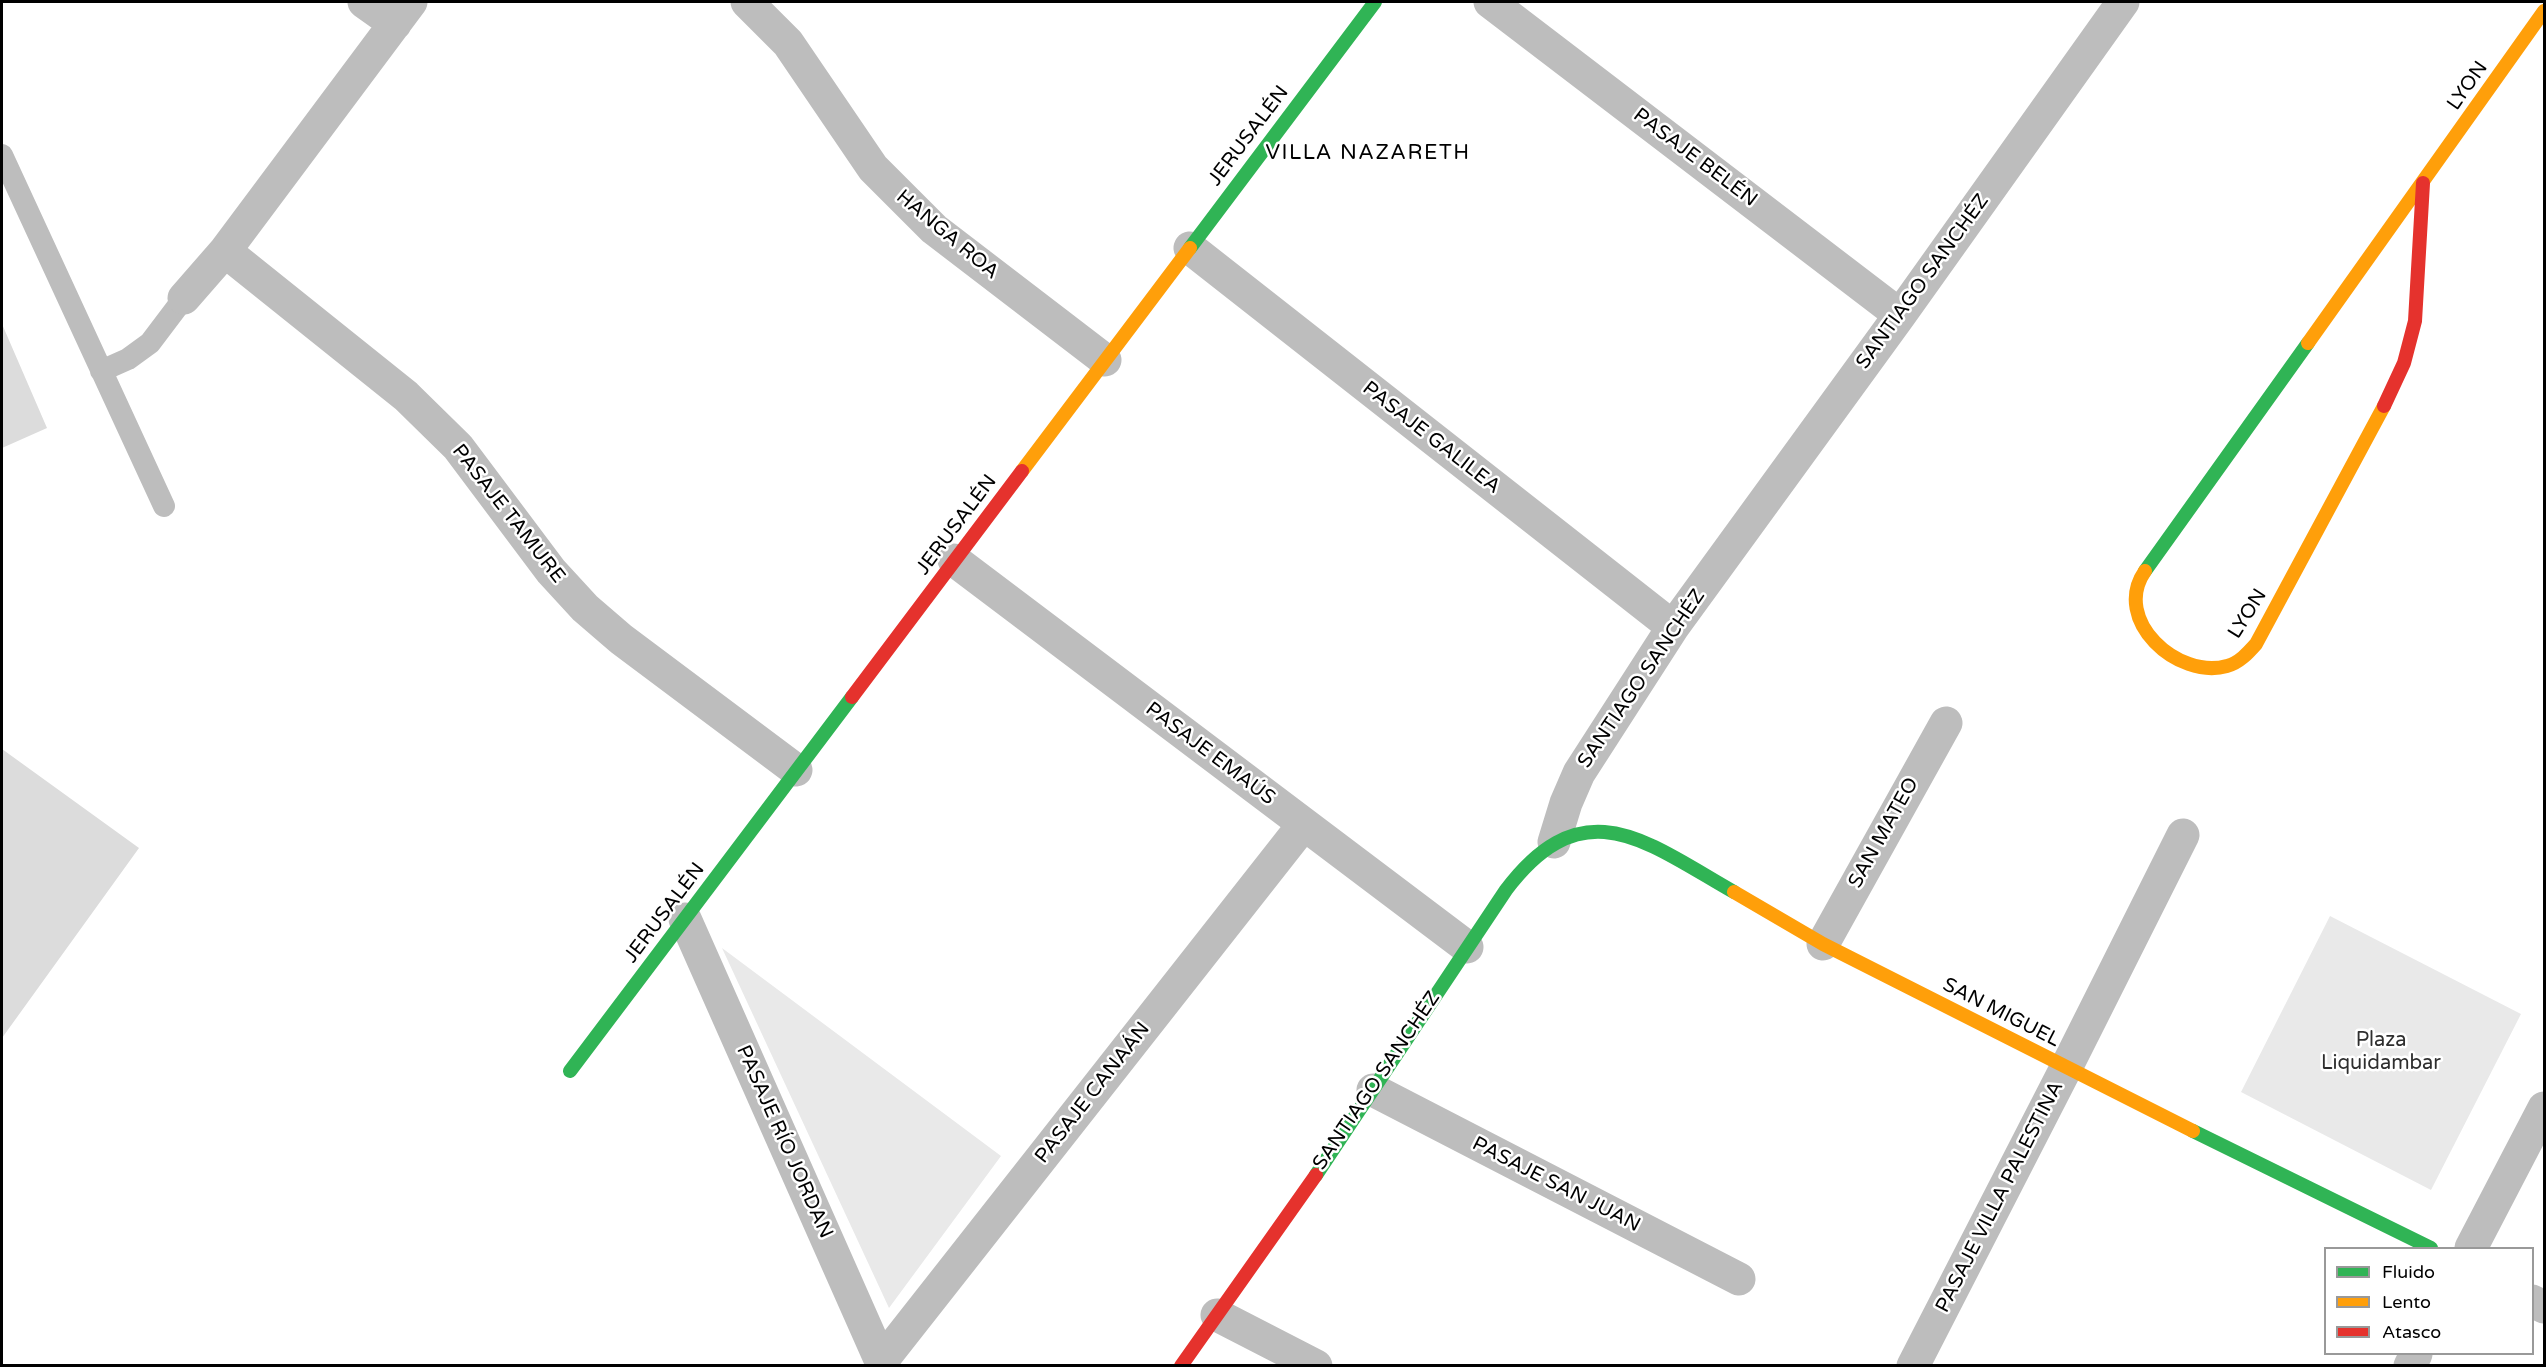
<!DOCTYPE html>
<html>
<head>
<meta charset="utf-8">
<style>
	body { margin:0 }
	#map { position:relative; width:2546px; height:1367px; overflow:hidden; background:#fff; font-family:"Varela Round",sans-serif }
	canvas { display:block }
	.frame { position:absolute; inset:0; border:3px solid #000; pointer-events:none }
	.legend { position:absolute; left:2324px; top:1247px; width:210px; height:108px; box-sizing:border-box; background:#fff; border:2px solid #999; margin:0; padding:8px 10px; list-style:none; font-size:18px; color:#000 }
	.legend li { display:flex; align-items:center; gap:12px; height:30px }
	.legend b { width:30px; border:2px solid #999 }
</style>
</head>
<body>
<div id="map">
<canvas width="2546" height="1367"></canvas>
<div class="frame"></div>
<ul class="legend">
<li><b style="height:8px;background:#30b455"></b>Fluido</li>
<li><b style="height:8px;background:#ff9f0a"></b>Lento</li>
<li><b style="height:8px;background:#e5322d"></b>Atasco</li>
</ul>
</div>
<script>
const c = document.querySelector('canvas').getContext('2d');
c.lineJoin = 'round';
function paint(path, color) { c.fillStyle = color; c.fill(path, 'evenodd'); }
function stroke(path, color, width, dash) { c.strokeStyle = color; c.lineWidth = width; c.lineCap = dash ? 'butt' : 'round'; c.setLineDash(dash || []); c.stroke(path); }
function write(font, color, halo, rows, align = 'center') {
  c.font = font + ' "Varela Round",sans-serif'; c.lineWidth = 5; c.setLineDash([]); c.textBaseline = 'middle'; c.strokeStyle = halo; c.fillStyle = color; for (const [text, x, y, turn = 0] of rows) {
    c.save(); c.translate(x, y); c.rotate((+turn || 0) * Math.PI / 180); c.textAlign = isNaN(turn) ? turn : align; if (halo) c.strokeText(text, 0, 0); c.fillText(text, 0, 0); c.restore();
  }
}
const green = new Path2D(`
	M 2330,916 L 2521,1014 L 2431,1190 L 2241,1092 Z
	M 722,948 L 1001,1156 L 889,1308 Z`);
const building = new Path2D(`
	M 2,324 L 47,428 L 2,448 Z
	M 2,749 L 139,848 L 2,1038 Z`);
const lane = new Path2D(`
	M 2,155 L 164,506
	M 101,371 L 128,359 L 150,343 L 184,298`);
const street = new Path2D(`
	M 364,2 L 395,24
	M 747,2 L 788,43 L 873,168 L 934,229 L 1105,360
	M 1490,2 L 1900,315
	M 1190,248 L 1673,627
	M 225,251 L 406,396 L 458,447 L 551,571 L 585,608 L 621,639 L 796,770
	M 184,298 L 225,251 L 411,2
	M 954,560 L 1467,947
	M 1554,842 L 1566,803 L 1579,773 L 1673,627 L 1900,315 L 2123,2
	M 685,919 L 883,1366
	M 1823,944 L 1946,723
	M 1373,1090 L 1739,1279
	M 2471,1248 L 2544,1108
	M 2532,1301 L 2544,1307
	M 1217,1315 L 1316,1366
	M 881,1362 L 1304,824
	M 1913,1366 L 2066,1068 L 2183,835
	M 2410,1366 L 2416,1354`);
const fast = new Path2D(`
	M 1190,248 L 1375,2
	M 2145,571 L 2308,343
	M 570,1071 L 852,697
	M 2193,1131 L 2431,1248
	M 1316,1175 L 1506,890 C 1584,787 1646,842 1734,892`);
const slow = new Path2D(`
	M 2308,343 L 2544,11
	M 1022,471 L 1190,248
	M 2145,571 C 2111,620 2178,680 2227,666 C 2239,663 2248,653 2256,644 L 2384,406
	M 1734,892 L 1823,944 L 2193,1131`);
const jam = new Path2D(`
	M 2384,406 L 2404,363 L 2415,321 L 2423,183
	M 852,697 L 1022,471
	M 1181,1366 L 1316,1175`);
const streetNames = [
	["LYON",2468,86,-55],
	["JERUSALÉN",1249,136,-53],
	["PASAJE BELÉN",1695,158,37],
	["HANGA ROA",947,235,40],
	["SANTIAGO SANCHÉZ",1923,282,-54],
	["PASAJE GALILEA",1431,438,38],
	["PASAJE TAMURE",508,514,52],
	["JERUSALÉN",957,525,-53],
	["LYON",2248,614,-58],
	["SANTIAGO SANCHÉZ",1642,679,-56],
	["PASAJE EMAÚS",1210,754,37],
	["SAN MATEO",1884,833,-61],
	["JERUSALÉN",665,913,-53],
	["SAN MIGUEL",2001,1013,27],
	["SANTIAGO SANCHÉZ",1377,1081,-56],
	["PASAJE CANAÁN",1093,1093,-52],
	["PASAJE RÍO JORDAN",784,1142,66],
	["PASAJE SAN JUAN",1556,1185,27],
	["PASAJE VILLA PALESTINA",2000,1197,-63]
];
const parkNames = [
	["Plaza",2381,1041],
	["Liquidambar",2381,1064]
];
const neighbourhoodNames = [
	["VILLA NAZARETH",1368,153]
];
paint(green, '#e9e9e9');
paint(building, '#dcdcdc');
stroke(lane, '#bdbdbd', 22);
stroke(street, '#bdbdbd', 33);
stroke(fast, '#30b455', 14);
stroke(slow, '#ff9f0a', 14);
stroke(jam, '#e5322d', 14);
write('20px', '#000', '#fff', streetNames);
write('20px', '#2e2e2e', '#fff', parkNames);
c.letterSpacing = '1.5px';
write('21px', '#000', '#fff', neighbourhoodNames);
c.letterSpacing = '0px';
</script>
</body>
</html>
